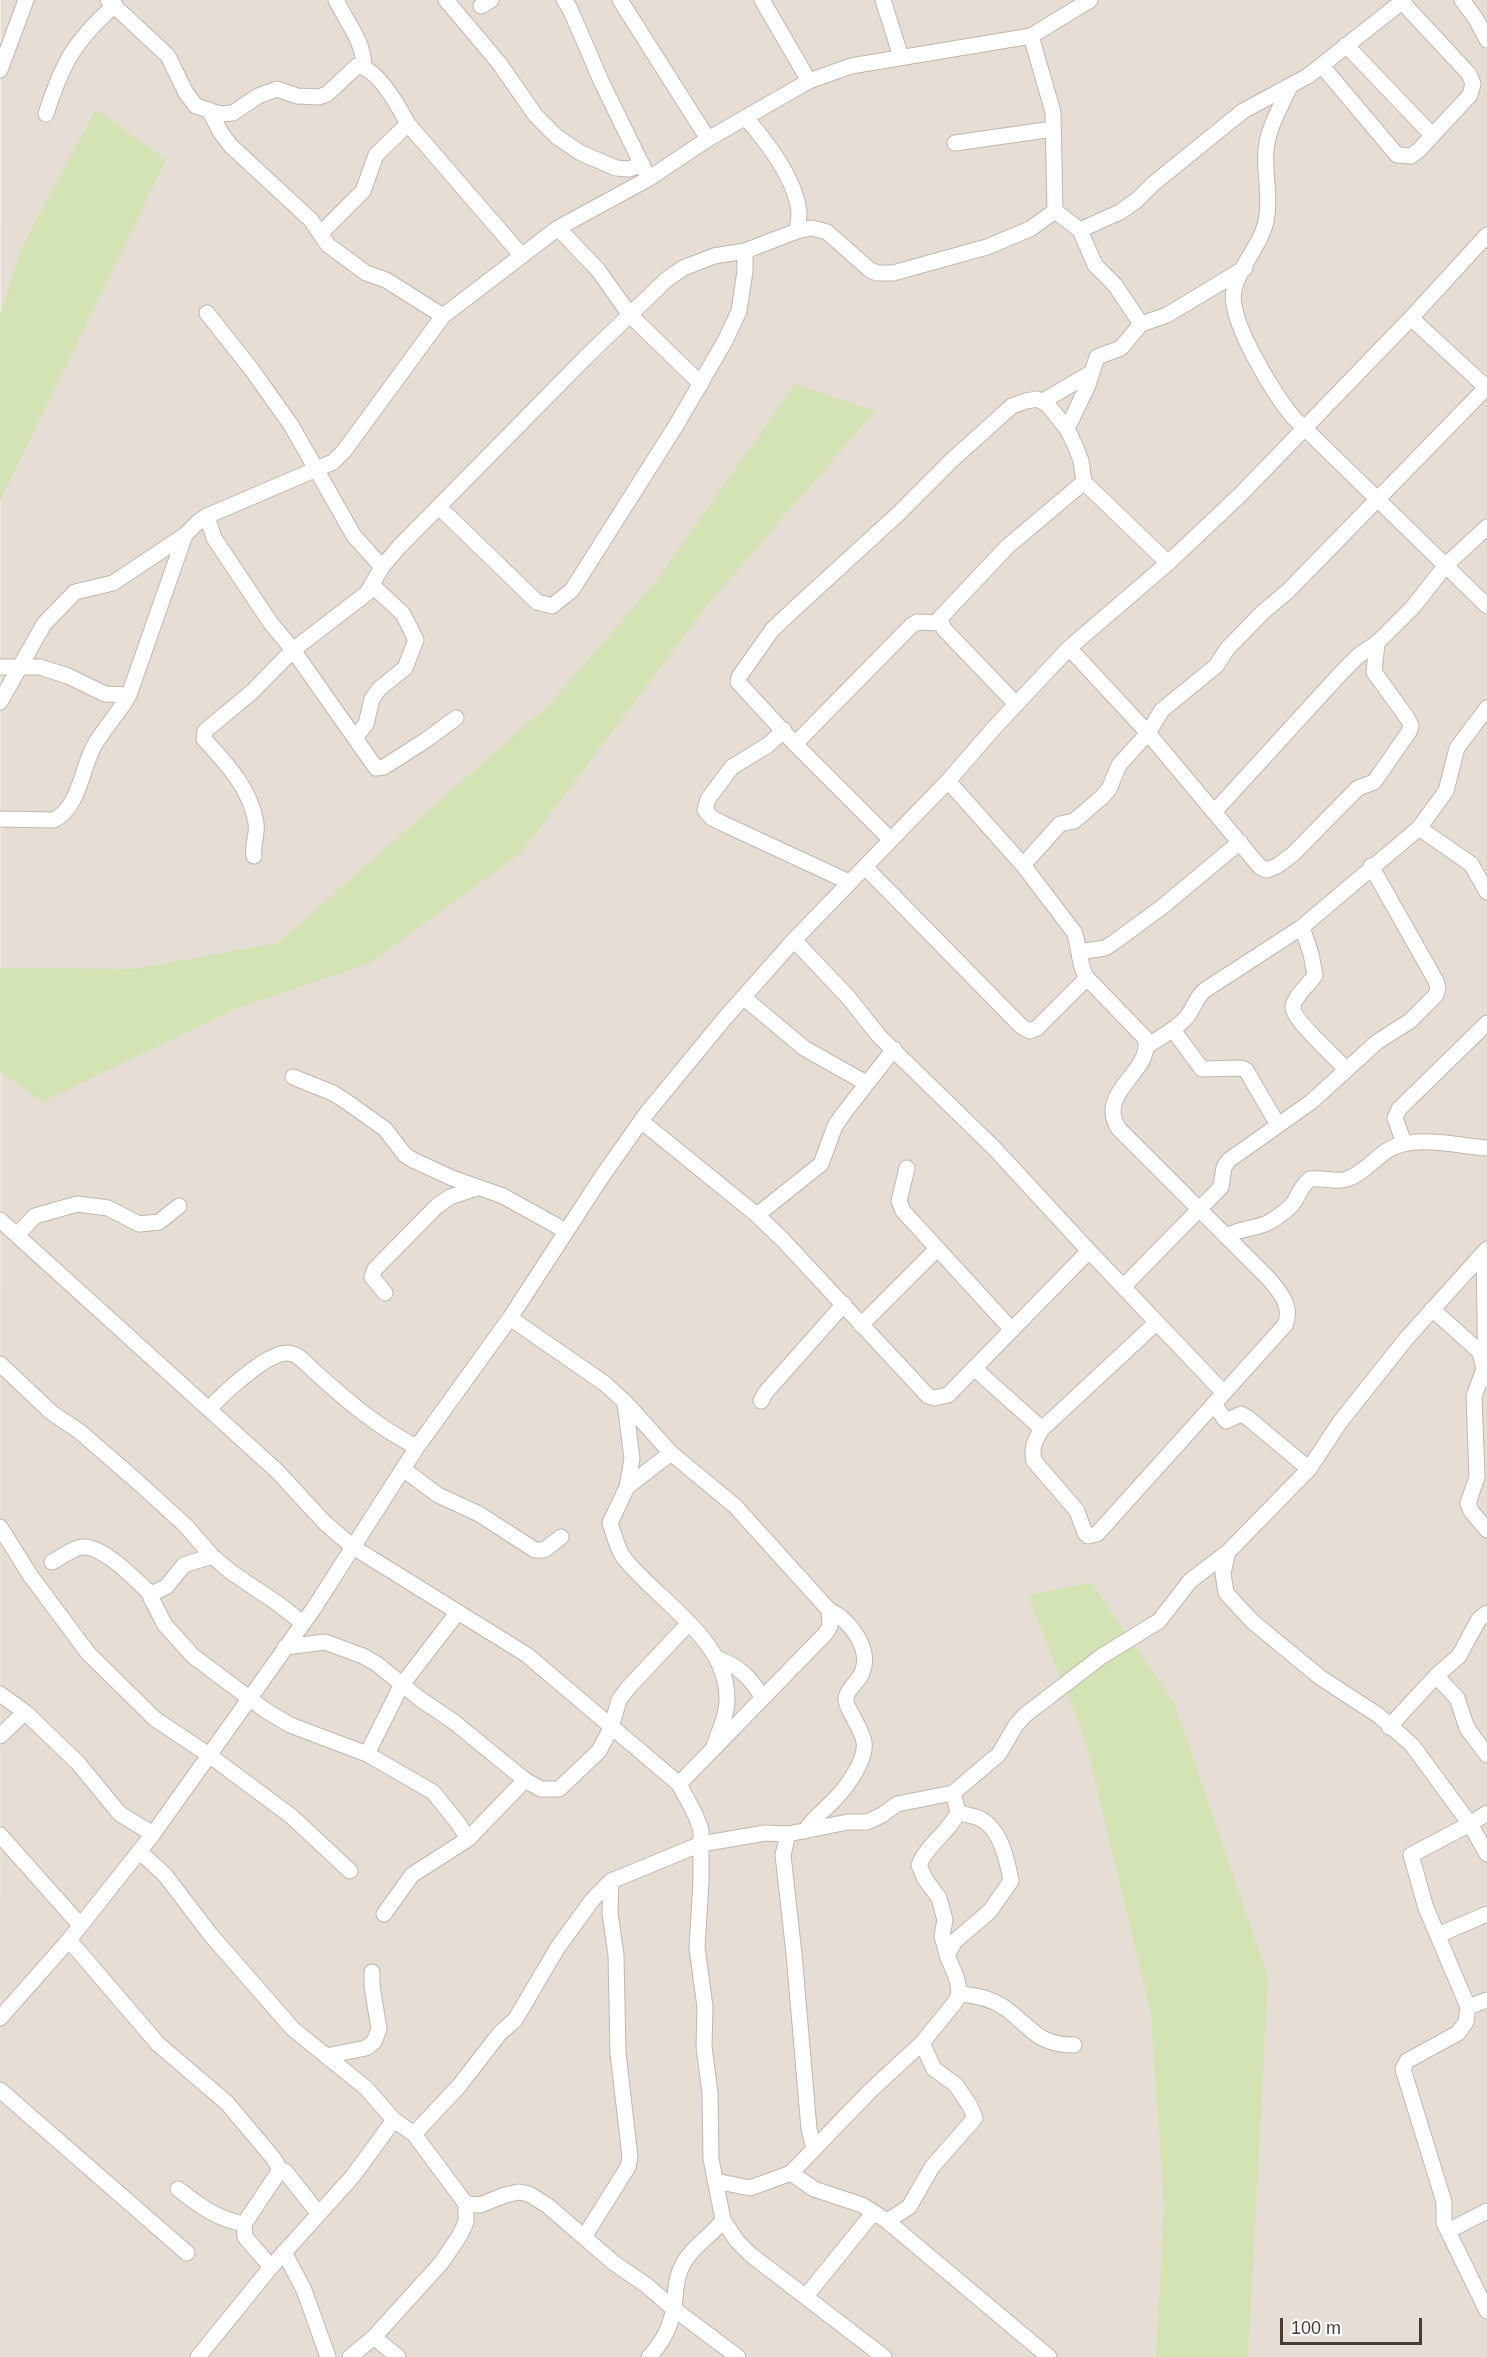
<!DOCTYPE html>
<html>
<head>
<meta charset="utf-8">
<style>
	body { margin:0 }
	#map { position:relative; width:1487px; height:2357px; overflow:hidden; background:#f2ede7; font-family:Helvetica,sans-serif }
	canvas { display:block }
	.scale { position:absolute; left:1280px; top:2318px; width:142px; height:27px; box-sizing:border-box; border:3px solid #453d36; border-top:0; padding-left:8px; font-size:18px; line-height:21px; white-space:nowrap; color:#453d36; -webkit-text-stroke:4px #fff; paint-order:stroke }
</style>
</head>
<body>
<div id="map">
<canvas width="1487" height="2357"></canvas>
<div class="scale">100 m</div>
</div>
<script>
const c = document.querySelector('canvas').getContext('2d');
c.lineJoin = 'round';
function paint(path, color) { c.fillStyle = color; c.fill(path, 'evenodd'); }
function stroke(path, color, width, dash) { c.strokeStyle = color; c.lineWidth = width; c.lineCap = dash ? 'butt' : 'round'; c.setLineDash(dash || []); c.stroke(path); }
const residential = new Path2D(`
	M 1,0 L 1487,0 L 1487,2357 L 0,2357 Z`);
const green = new Path2D(`
	M 96,109 L 166,160 L 0,501 L 0,315 L 23,245 Z
	M 795,384 L 875,411 L 708,604 L 521,853 L 370,963 L 235,1009 L 42,1102 L 0,1071 L 0,968 L 134,969 L 278,943 L 549,705 L 658,579 Z
	M 1091,1582 L 1174,1703 L 1268,1977 L 1248,2357 L 1156,2357 L 1164,2206 L 1151,2014 L 1085,1739 L 1028,1596 Z`);
const minor = new Path2D(`
	M 108,0 L 168,56 L 186,93 L 196,106 L 220,114 L 233,113 L 258,96 L 277,89 L 297,96 L 319,97 L 327,94 L 357,66 C 377,67 399,107 408,124 L 522,256
	M 336,0 C 347,23 363,40 364,66
	M 446,0 L 499,63 L 536,116 L 557,137 L 581,153 L 616,168 L 629,169 L 642,164
	M 564,0 L 570,9 L 602,83 L 645,171
	M 620,0 L 708,139
	M 762,0 L 809,81
	M 883,0 L 901,57
	M 1462,0 L 1476,19 L 1487,40
	M 481,6 L 491,0
	M 1031,36 L 1053,112 L 1055,211
	M 1346,45 L 1432,135
	M 1322,66 L 1397,155 L 1411,156 L 1419,150 L 1470,95 L 1473,84 L 1469,74 L 1402,2
	M 0,70 L 26,0
	M 1290,86 C 1281,107 1268,127 1266,150 C 1264,171 1270,193 1267,215 C 1264,243 1240,263 1234,290 C 1227,319 1274,394 1293,417 L 1487,606
	M 209,110 L 221,133 L 231,146 L 311,220 L 328,245 L 366,273 L 386,280 L 443,316
	M 46,114 C 62,64 74,41 115,5
	M 746,118 C 766,141 796,180 799,212 C 799,218 798,225 797,231
	M 955,143 L 1053,129
	M 1055,211 L 1080,230 L 1120,212 L 1137,200 L 1153,184 L 1243,111 L 1308,76 L 1404,0
	M 558,228 L 598,270 L 630,315 L 701,384
	M 1080,230 L 1095,265 L 1115,285 L 1141,324
	M 321,233 L 363,191 L 376,155 L 408,124
	M 207,313 L 252,370 L 291,425 L 354,536 L 382,567
	M 1411,318 L 1487,388
	M 1043,401 L 1091,373
	M 1067,429 L 1088,385 L 1097,357 L 1121,348 L 1141,324 L 1167,315 L 1245,268
	M 439,507 L 537,602 L 552,606 L 572,590 L 677,424 L 725,341 L 739,311 L 745,271 L 745,251
	M 207,516 L 214,538 L 270,622 L 293,650 L 376,768 L 384,767 L 426,740 L 456,718
	M 1069,648 L 1148,733 L 1260,867 L 1267,870 L 1277,866 L 1293,854 L 1358,788 L 1374,782 L 1409,732 L 1411,726 L 1408,719 L 1374,672 L 1377,643
	M 0,667 L 40,667 L 68,676 L 105,694 L 129,695
	M 0,702 L 44,624 L 75,592 L 113,583 L 185,535 L 197,523 L 207,516 L 333,462 L 344,451 L 443,316 L 558,228 L 648,179 L 708,139 L 809,81 L 851,66 L 1031,36 L 1090,0
	M 1016,704 L 944,629 L 940,618 L 1008,546 L 1084,482
	M 784,730 L 768,745 L 732,767 L 708,799 L 705,810 L 712,818 L 722,823 L 849,882
	M 355,738 L 366,724 L 372,699 L 379,689 L 405,668 L 416,640 L 403,614 L 372,585
	M 795,744 L 911,626 L 917,622 L 940,623
	M 948,781 L 1023,865 L 1074,932 C 1080,947 1078,964 1087,978 L 1145,1038 C 1155,1071 1094,1092 1119,1129 L 1269,1279 C 1280,1292 1293,1307 1285,1325 L 1097,1534 L 1088,1536 L 1085,1533 L 1077,1511 L 1034,1461 C 1031,1447 1035,1440 1042,1429 L 1157,1322
	M 1215,811 L 1342,672 L 1358,656 L 1377,643 L 1413,607 L 1446,565 L 1487,527
	M 0,819 L 54,820 C 80,806 81,770 94,746 C 104,728 119,713 129,695 L 185,535
	M 1419,828 L 1471,864 L 1487,892
	M 891,840 L 795,744 L 738,682 L 739,677 L 772,630 L 792,611 L 898,514 L 952,460 L 1012,406 L 1026,401 L 1037,399 L 1048,405 L 1067,429 L 1074,443 L 1081,461 L 1084,482 L 1168,563
	M 254,856 C 252,844 258,834 256,823 C 250,788 227,764 204,739 L 205,731 L 253,691 L 293,650 L 367,593 L 382,567 L 399,547 L 585,358 L 666,280 L 683,268 L 714,256 L 745,251 L 797,231 L 812,228 L 827,232 L 870,270 L 877,273 L 893,273 L 987,247 L 1030,229 L 1055,211
	M 1023,865 L 1060,824 L 1074,821 L 1102,797 L 1109,789 L 1119,765 L 1148,733 L 1162,710 L 1216,666 L 1227,649 L 1263,612 L 1288,591 L 1487,387
	M 865,867 L 1022,1027 L 1030,1031 L 1037,1028 L 1087,978
	M 1302,927 L 1311,954 L 1315,975 C 1310,984 1294,996 1293,1007 C 1292,1019 1336,1058 1346,1069
	M 794,940 L 848,997 L 879,1036 L 995,1149 L 1089,1251 L 1224,1393
	M 1079,952 L 1105,948 L 1113,943 L 1162,907 L 1240,842
	M 743,997 L 804,1048 L 866,1083
	M 1173,1030 L 1202,1069 L 1241,1068 L 1246,1070 L 1278,1125
	M 1147,1046 C 1161,1037 1175,1030 1186,1018 C 1194,1009 1195,998 1205,990 L 1302,927 L 1419,828 L 1446,791 L 1457,748 L 1487,708
	M 293,1077 L 333,1093 L 347,1102 L 385,1129 L 405,1155 L 413,1160 L 452,1178 L 503,1196 L 566,1231
	M 641,1121 L 757,1215 L 782,1239 L 928,1396 L 934,1398 L 948,1395 L 1089,1251
	M 1404,1143 L 1395,1118 L 1399,1109 L 1487,1023
	M 907,1168 L 899,1201 L 903,1211 L 1012,1330
	M 757,1215 L 821,1164 L 835,1126 L 844,1113 L 894,1049
	M 0,1220 L 277,1471 L 325,1523 L 353,1547 L 527,1655 L 679,1784 L 695,1814 L 701,1830 L 701,1881 L 697,1948 L 705,2007 L 704,2047 L 710,2093 L 711,2159 L 723,2220 C 711,2237 691,2247 682,2266 C 675,2279 676,2293 674,2307 C 671,2326 662,2343 649,2357
	M 17,1235 L 35,1216 L 77,1204 L 108,1208 L 139,1224 L 159,1222 L 179,1206
	M 1226,1237 C 1240,1227 1257,1230 1271,1221 C 1279,1216 1289,1210 1294,1202 C 1299,1194 1302,1185 1310,1179 C 1323,1177 1335,1183 1347,1179 C 1368,1172 1381,1148 1403,1144 C 1430,1138 1460,1146 1487,1148
	M 1487,1249 L 1406,1339 L 1340,1422 L 1309,1469 L 1228,1552 L 1223,1573 L 1226,1593 L 1253,1622 L 1321,1678 L 1378,1715 L 1412,1745 L 1470,1824 L 1411,1855 L 1426,1908 L 1468,2007 L 1466,2022 L 1458,2033 L 1407,2061 L 1403,2069 L 1444,2202 L 1444,2223 L 1487,2311
	M 1484,1254 L 1486,1379
	M 1123,1287 L 1221,1187 L 1224,1167 L 1229,1160 L 1311,1102 L 1377,1042 L 1410,1021 L 1436,995 L 1438,988 L 1436,981 L 1371,866
	M 385,1293 L 372,1277 L 375,1269 L 437,1206 L 450,1197 L 477,1188
	M 1432,1309 L 1480,1352 L 1483,1365
	M 510,1318 L 604,1383 L 625,1402 L 671,1453 L 735,1506 L 829,1610 L 830,1626 L 826,1633 L 679,1784
	M 861,1325 L 937,1249
	M 0,1364 L 52,1413 L 79,1431 L 140,1484 L 186,1526 L 212,1556 L 231,1572 L 277,1603 L 303,1623
	M 974,1368 L 1042,1429
	M 1484,1369 L 1474,1396 L 1477,1477 L 1468,1503 L 1471,1511 L 1487,1530
	M 761,1401 L 766,1392 L 844,1304
	M 625,1403 L 632,1459 L 627,1487 L 610,1523 C 614,1534 617,1549 624,1558 C 657,1600 726,1638 727,1697 C 728,1713 719,1731 714,1746
	M 1214,1404 L 1226,1421 L 1241,1414 L 1248,1418 L 1309,1469
	M 209,1409 C 223,1394 266,1353 287,1353 C 298,1353 305,1363 313,1370 C 345,1399 378,1428 417,1447
	M 403,1469 L 438,1495 L 479,1514 L 535,1550 L 544,1550 L 561,1537
	M 627,1487 L 671,1453
	M 0,1527 L 30,1575 L 88,1653 L 155,1719 L 209,1755 L 291,1816 L 350,1871
	M 212,1556 L 184,1565 L 166,1587 L 155,1592 L 151,1598 L 165,1625 L 193,1656 L 265,1710 L 290,1725 L 367,1754 L 433,1792 L 458,1823 L 468,1839 L 525,1780
	M 52,1562 C 60,1558 73,1548 82,1547 C 104,1545 136,1581 152,1595
	M 285,1647 L 325,1642 L 363,1656 L 377,1664 L 420,1699 L 454,1722 L 525,1780 L 541,1789 L 559,1789 L 599,1751 L 611,1728 L 619,1700 L 628,1688 L 688,1624
	M 718,1659 C 740,1666 751,1679 763,1698
	M 1436,1676 L 1457,1698 L 1467,1728 L 1487,1755
	M 0,1694 L 25,1712 L 78,1763 L 120,1814 L 153,1834
	M 1389,1727 L 1436,1676 L 1459,1656 L 1479,1619 L 1487,1613
	M 0,1736 L 25,1712
	M 367,1754 L 401,1686 L 458,1612
	M 1487,1813 L 1470,1824 L 1487,1854
	M 805,1831 C 813,1818 826,1809 836,1798 C 848,1785 867,1759 864,1742 C 862,1728 846,1709 846,1700 C 845,1691 859,1681 862,1673 C 872,1649 850,1620 829,1610
	M 788,1834 L 783,1855 L 794,1954 L 809,2129 L 814,2149
	M 0,1835 L 80,1925
	M 139,1851 L 165,1875 L 210,1934 L 293,2029 L 366,2088 L 394,2120 L 414,2134 L 466,2204 L 466,2222 L 460,2235 L 442,2262 L 374,2337 L 350,2357
	M 384,1914 L 412,1875 L 468,1839
	M 1438,1935 L 1487,1914
	M 69,1940 L 158,2044 L 227,2103 L 274,2159 L 280,2170 L 244,2224 L 245,2237 L 271,2267
	M 947,1955 L 942,1936 L 945,1920 L 939,1898 L 925,1879 L 919,1865 C 927,1844 949,1833 958,1812
	M 960,1994 C 975,1995 992,1999 1005,2008 C 1031,2027 1037,2045 1074,2045
	M 1468,2007 L 1487,2000
	M 0,2018 L 69,1940 L 153,1834 L 314,1608 L 417,1447 L 510,1318 L 601,1178 L 646,1114 L 725,1018 L 794,940 L 948,781 L 994,728 L 1069,648 L 1168,563 L 1240,495 L 1411,318 L 1487,235
	M 326,2056 L 366,2048 L 374,2042 L 379,2029 L 372,1986 L 372,1972
	M 0,2090 L 187,2253
	M 414,2134 L 459,2086 L 500,2033 L 515,2020 L 558,1947 L 593,1899 L 611,1881 L 701,1844 L 765,1833 L 788,1834 L 848,1822 L 867,1822 L 882,1815 L 897,1804 L 953,1793 L 999,1754 L 1016,1725 L 1025,1715 L 1102,1656 L 1159,1621 L 1190,1581 L 1228,1552
	M 280,2170 L 285,2171 L 318,2213
	M 791,2173 L 814,2189 L 862,2205 L 887,2221 L 1049,2357
	M 715,2181 L 750,2188 L 791,2173 L 870,2091 L 922,2043 L 956,2001 C 964,1987 952,1969 947,1955 L 955,1941 L 990,1911 L 1011,1881 C 1007,1859 1000,1825 976,1817 C 970,1815 964,1815 958,1812 L 953,1793
	M 178,2189 C 200,2206 217,2219 244,2224
	M 466,2204 L 480,2205 L 505,2195 L 519,2192 L 529,2194 L 548,2206 L 614,2263 L 646,2285 L 674,2309 L 738,2357
	M 723,2220 L 737,2241 L 751,2255 L 884,2357
	M 887,2221 L 909,2207 L 932,2167 L 975,2118 L 970,2106 L 956,2085 L 934,2069 L 922,2043
	M 1448,2231 L 1487,2211
	M 584,2237 L 628,2167 L 630,2157 L 618,2053 L 616,1955 L 610,1913 L 611,1881
	M 284,2252 L 304,2290 L 328,2357
	M 806,2296 L 874,2212
	M 374,2337 L 398,2357
	M 198,2357 L 271,2267 L 353,2176 L 394,2120`);
paint(residential, '#e6ded5');
paint(green, '#d4e3b3');
stroke(minor, '#c0b6ad', 17);
stroke(minor, '#fff', 15);
</script>
</body>
</html>
